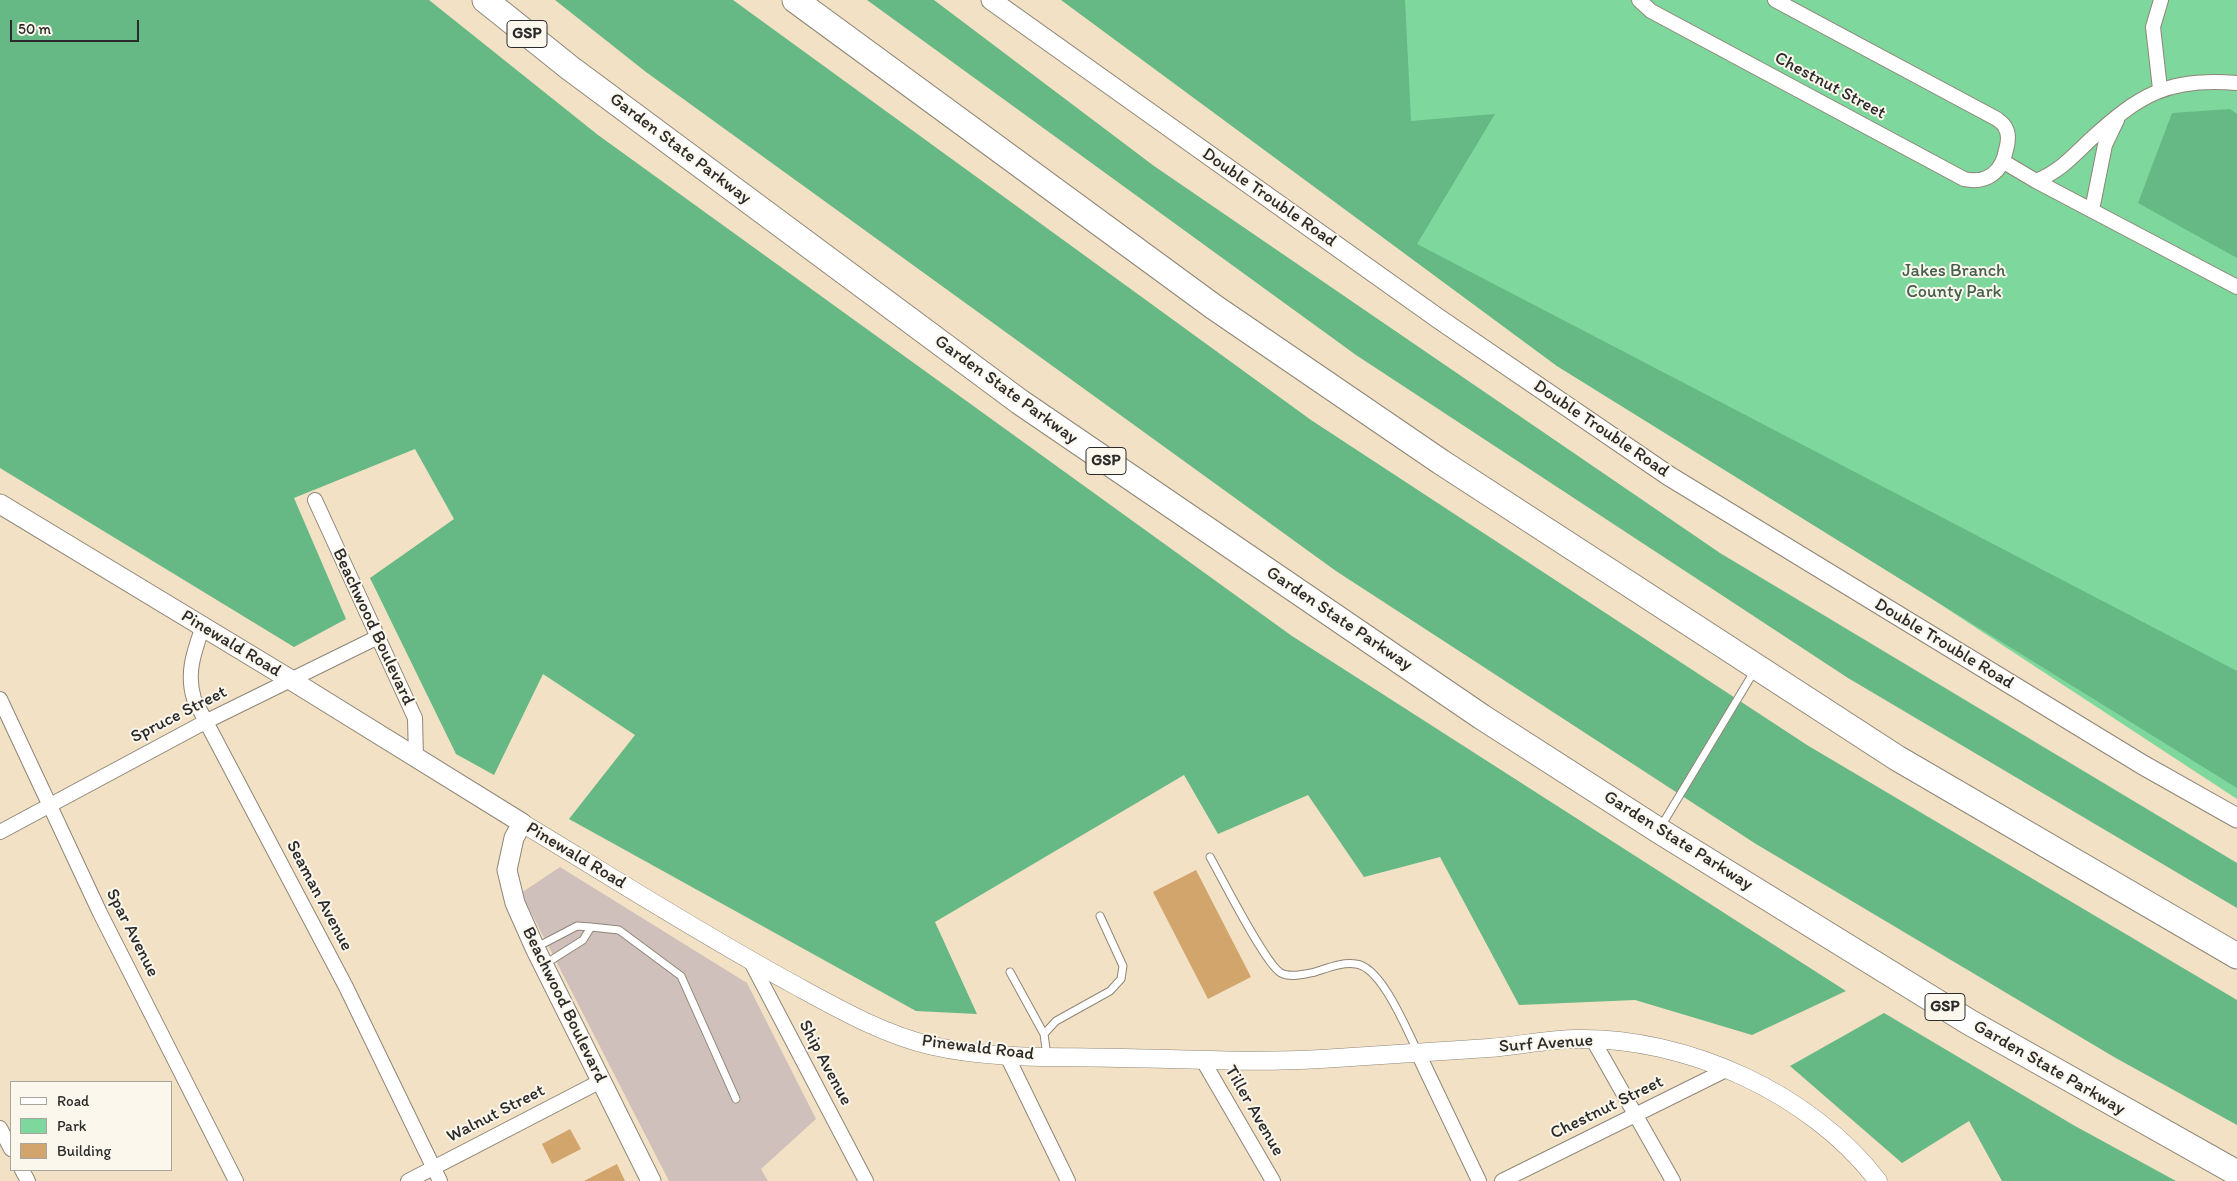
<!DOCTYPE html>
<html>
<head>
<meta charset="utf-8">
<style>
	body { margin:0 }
	#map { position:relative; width:2237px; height:1181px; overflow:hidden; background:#f2e1c4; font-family:Itim,sans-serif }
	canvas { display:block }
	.legend { position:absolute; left:10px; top:1081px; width:162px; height:90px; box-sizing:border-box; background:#fbf7ec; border:1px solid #a8a59f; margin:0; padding:6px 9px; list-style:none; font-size:15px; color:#2b2b2b }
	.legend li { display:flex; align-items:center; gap:10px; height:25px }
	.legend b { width:25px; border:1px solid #a8a59f }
	.scale { position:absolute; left:10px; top:20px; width:129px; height:22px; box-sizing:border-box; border:2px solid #2b2b2b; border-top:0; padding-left:6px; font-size:15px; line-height:18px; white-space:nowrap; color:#2b2b2b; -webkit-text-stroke:4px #fbf7ec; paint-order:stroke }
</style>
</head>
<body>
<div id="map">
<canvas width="2237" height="1181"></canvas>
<ul class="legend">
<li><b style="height:6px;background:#fff"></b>Road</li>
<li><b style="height:14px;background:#7ed79c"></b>Park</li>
<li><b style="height:14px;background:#d1a56b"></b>Building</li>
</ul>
<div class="scale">50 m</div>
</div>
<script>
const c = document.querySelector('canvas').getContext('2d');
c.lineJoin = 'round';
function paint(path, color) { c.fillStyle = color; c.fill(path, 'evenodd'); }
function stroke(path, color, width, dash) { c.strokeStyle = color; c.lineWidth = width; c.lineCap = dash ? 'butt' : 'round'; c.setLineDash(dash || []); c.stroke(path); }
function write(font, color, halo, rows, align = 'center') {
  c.font = font + ' Itim,sans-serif'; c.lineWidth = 4; c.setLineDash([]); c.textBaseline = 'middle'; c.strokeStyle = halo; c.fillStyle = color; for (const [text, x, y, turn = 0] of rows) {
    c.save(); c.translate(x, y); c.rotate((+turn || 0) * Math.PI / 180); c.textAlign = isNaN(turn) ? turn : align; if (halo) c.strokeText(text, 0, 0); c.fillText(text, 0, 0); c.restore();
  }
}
const industrial = new Path2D(`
	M 560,867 L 747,983 L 816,1119 L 761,1169 L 768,1181 L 669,1181 L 521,893 Z`);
const green = new Path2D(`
	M 1063,0 L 2237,0 L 2237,799 L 1923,593 L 1557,366 Z`);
const forest = new Path2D(`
	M 0,0 L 429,0 L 598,135 L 1292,636 L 1846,991 L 1752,1035 L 1635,1000 L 1519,1005 L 1440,857 L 1364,877 L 1308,795 L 1218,834 L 1184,775 L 935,922 L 977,1014 L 916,1011 L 569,819 L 635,735 L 543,674 L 494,775 L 456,754 L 370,578 L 454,519 L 415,449 L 294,498 L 346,619 L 294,647 L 0,468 Z
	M 555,0 L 733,0 L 1311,420 L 1807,745 L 2237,1000 L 2237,1125 L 2114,1057 L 1756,844 L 1336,571 L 646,72 Z
	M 867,0 L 934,0 L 1154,166 L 1720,553 L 2237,863 L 2237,908 L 1848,678 L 1356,355 Z
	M 1061,0 L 1405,0 L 1411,121 L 1495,114 L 1417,244 L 2237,671 L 2237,788 L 1557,366 Z
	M 2230,109 L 2237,114 L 2237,258 L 2138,203 L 2172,113 Z
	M 1884,1013 L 2075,1126 L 2176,1181 L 2002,1181 L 1969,1121 L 1902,1163 L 1790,1066 Z`);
const building = new Path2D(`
	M 1196,870 L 1251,977 L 1208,999 L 1153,892 Z
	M 570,1129 L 581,1149 L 552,1164 L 542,1144 Z
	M 617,1164 L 625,1181 L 584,1181 Z`);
const service = new Path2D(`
	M 1660,828 L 1755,670
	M 1210,857 C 1222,878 1265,964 1281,973 C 1290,978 1306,974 1315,972 C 1328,968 1342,962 1356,964 C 1382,967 1407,1031 1418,1052
	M 591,927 L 619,930 L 681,976 L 736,1099
	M 535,948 L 577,926 L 591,927 L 583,940 L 545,964
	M 1010,972 L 1044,1034
	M 1047,1056 L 1044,1034 L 1056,1021 L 1110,991 L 1121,979 L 1123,966 L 1100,916`);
const minor = new Path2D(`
	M 1639,0 L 1651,11 L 1964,179 C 1987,184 2002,172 2006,150 C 2008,143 2009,133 2005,127 C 2004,124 1999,121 1997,119 L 1775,0
	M 2160,89 L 2153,27 L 2161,0
	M 2004,162 L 2036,181 L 2237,287
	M 2036,181 C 2060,171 2071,158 2090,140 C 2139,95 2168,77 2237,83
	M 2092,210 L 2105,145 L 2117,120
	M 315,500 L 415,718 L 416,758
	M 203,626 C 194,652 186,673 194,699 L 346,987 L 440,1181
	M 0,699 L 100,913 L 236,1181
	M 0,832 L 205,722 L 378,637
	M 751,962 L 866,1181
	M 1593,1040 L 1673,1181
	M 1418,1053 L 1479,1181
	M 1007,1056 L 1068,1181
	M 1202,1059 L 1273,1181
	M 0,1128 L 11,1149
	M 22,1170 L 28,1181
	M 408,1181 L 601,1081
	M 1502,1181 L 1728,1069`);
const tertiary = new Path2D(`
	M 522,823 C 612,877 701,934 793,984 C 837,1008 884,1035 933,1046 C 995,1060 1060,1056 1123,1058 C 1189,1059 1255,1063 1321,1059 C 1377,1055 1433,1052 1489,1048 C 1518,1046 1548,1039 1577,1039 C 1686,1037 1811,1093 1878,1181`);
const secondary = new Path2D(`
	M 991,0 L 1439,319 L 1669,476 L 2143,765 L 2237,818
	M 0,504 L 291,680 L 522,823 L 514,838 L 507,870 L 515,903 L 535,948 L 651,1181`);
const motorway = new Path2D(`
	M 485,0 L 570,68 L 1020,402 L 1482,717 L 1658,830 L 1969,1022 L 2237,1173
	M 795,0 L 1214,307 L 1441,462 L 1897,758 L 2237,956`);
const shields = [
	[527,34,40],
	[1106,461,40],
	[1945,1007,40]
];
const shieldNames = [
	["GSP",527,34],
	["GSP",1106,461],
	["GSP",1945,1007]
];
const streetNames = [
	["Chestnut Street",1830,86,28],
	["Garden State Parkway",680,149,37],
	["Double Trouble Road",1269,198,35],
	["Garden State Parkway",1006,390,36],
	["Double Trouble Road",1601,429,34],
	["Garden State Parkway",1339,619,34],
	["Beachwood Boulevard",373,627,65],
	["Pinewald Road",231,644,31],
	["Double Trouble Road",1944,644,31],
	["Spruce Street",179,715,-27],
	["Garden State Parkway",1678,841,32],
	["Pinewald Road",576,856,31],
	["Seaman Avenue",319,896,62],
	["Spar Avenue",132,933,63],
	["Beachwood Boulevard",564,1005,64],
	["Surf Avenue",1546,1044,-4],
	["Pinewald Road",978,1048,7],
	["Ship Avenue",825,1063,62],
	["Garden State Parkway",2049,1068,30],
	["Chestnut Street",1607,1108,-26],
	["Tiller Avenue",1254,1111,60],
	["Walnut Street",496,1114,-27]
];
const parkNames = [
	["Jakes Branch",1954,271],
	["County Park",1954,292]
];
paint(industrial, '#d0c0bc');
paint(green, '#7ed79c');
paint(forest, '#66b884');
paint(building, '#d1a56b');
stroke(service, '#8e8678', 9);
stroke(minor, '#8e8678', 16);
stroke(tertiary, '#8e8678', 19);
stroke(secondary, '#8e8678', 21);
stroke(motorway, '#8e8678', 27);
stroke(service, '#fff', 7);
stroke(minor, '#fff', 14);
stroke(tertiary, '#fff', 18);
stroke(secondary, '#fff', 19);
stroke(motorway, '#fff', 25);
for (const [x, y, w] of shields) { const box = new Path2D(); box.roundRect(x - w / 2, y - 13.5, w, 27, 4); c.fillStyle = '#fbf7ec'; c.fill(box); stroke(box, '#2b2b2b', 1); }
write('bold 16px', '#2b2b2b', null, shieldNames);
write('18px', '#2b2b2b', '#fbf7ec', streetNames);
write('18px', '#445f4d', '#fbf7ec', parkNames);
</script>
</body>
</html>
